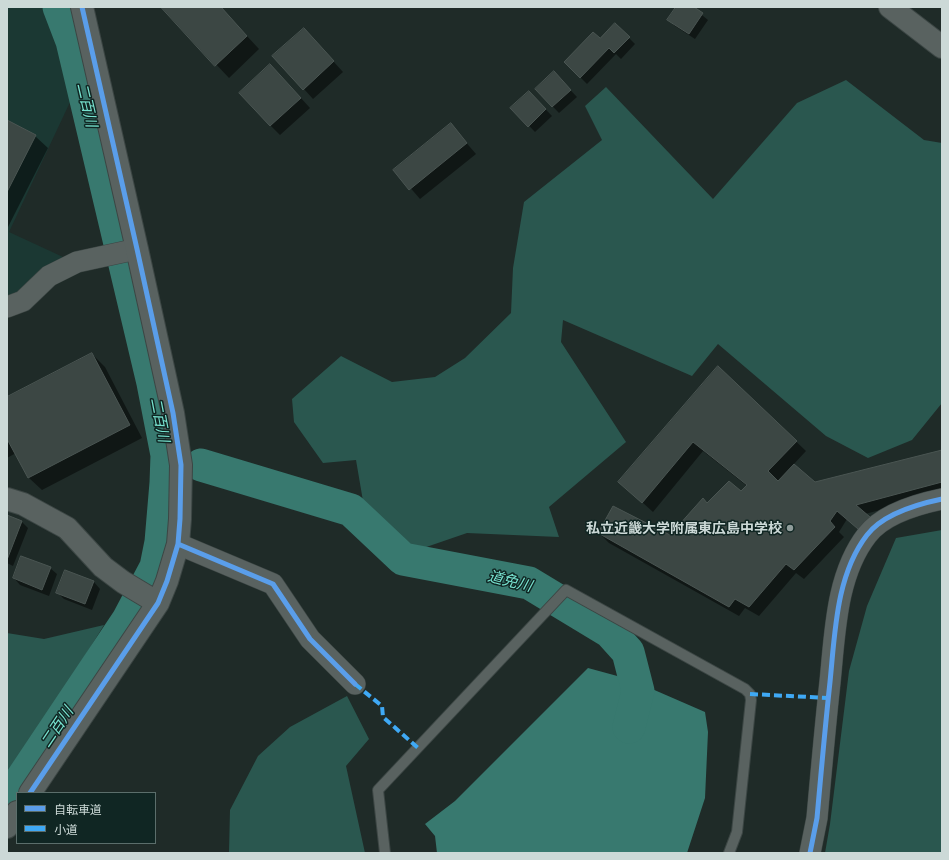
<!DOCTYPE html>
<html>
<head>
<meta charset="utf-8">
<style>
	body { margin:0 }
	#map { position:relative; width:949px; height:860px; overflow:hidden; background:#1f2b28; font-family:Ubuntu,"Noto Sans JP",sans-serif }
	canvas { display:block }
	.frame { position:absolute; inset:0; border:8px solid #ccd9d7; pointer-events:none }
	.legend { position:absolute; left:16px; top:792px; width:140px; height:52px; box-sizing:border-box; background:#102623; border:1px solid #5b6e6b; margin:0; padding:5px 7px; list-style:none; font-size:12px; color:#ccd9d7 }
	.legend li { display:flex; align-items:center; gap:8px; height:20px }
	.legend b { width:20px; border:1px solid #5b6e6b }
</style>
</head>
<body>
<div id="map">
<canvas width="949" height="860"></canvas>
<div class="frame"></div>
<ul class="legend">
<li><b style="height:5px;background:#5a9eea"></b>自転車道</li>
<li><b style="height:5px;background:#3fa9f5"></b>小道</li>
</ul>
</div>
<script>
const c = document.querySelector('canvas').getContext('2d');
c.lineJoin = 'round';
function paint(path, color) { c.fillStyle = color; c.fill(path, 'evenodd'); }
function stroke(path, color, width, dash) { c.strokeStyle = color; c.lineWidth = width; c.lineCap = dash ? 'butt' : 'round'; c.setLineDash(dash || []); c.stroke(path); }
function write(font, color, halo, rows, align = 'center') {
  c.font = font + ' Ubuntu,"Noto Sans JP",sans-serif'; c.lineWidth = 3; c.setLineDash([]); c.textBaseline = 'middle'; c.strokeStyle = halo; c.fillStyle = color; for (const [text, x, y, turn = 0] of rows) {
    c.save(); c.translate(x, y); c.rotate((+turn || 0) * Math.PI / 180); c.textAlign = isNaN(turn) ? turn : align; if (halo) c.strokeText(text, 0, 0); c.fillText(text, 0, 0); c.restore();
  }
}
const built = new Path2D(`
	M 7,7 L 47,7 L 63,50 L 71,100 L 9,232 L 63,257 L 15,295 L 7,298 Z`);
const green = new Path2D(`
	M 846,80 L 924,140 L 942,143 L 942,403 L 912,440 L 868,458 L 826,436 L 718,344 L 692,376 L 563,320 L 561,342 L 626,442 L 549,507 L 559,537 L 467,533 L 403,555 L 363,501 L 356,460 L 323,463 L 294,422 L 292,399 L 341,356 L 392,382 L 435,377 L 465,358 L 511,313 L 513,268 L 524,202 L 602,140 L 585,106 L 606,87 L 713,199 L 797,103 Z
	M 942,530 L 942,853 L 825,853 L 830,824 L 849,671 L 867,606 L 896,538 Z
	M 104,625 L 7,782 L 7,633 L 44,639 Z
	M 347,696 L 369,739 L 346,766 L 365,853 L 229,853 L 230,810 L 258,756 L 290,727 Z`);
const water = new Path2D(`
	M 588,668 L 621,677 L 624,684 L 636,682 L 705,712 L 708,732 L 705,798 L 687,853 L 437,853 L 435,836 L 425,824 L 455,801 Z`);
const shadow = new Path2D(`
	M 162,7 L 220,7 L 259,49 L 229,78 Z
	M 677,7 L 692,7 L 708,20 L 695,39 L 675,26 L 669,20 Z
	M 615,24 L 635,44 L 621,59 L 616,54 L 587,84 L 565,62 L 600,40 Z
	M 313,39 L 343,72 L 313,99 L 304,89 Z
	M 554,73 L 577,97 L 559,113 L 536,89 Z
	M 280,75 L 310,108 L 280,135 L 270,125 Z
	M 529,92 L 552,116 L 535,132 L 512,108 Z
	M 7,121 L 35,136 L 48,148 L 7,229 Z
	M 451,125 L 476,154 L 420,199 L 395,170 Z
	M 92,354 L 105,367 L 142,438 L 42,490 L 29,478 L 16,453 L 7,458 L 7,398 Z
	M 718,367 L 806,451 L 793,465 L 815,483 L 942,452 L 942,494 L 865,514 L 878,527 L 868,538 L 847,519 L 839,532 L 844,537 L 804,579 L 796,573 L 759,616 L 745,608 L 739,616 L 609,543 L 599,533 L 670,536 L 708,504 L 741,493 L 747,486 L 703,451 L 653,512 L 620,482 Z
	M 7,516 L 22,522 L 28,528 L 13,566 L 7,563 Z
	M 50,568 L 57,574 L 49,596 L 20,585 L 14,578 Z
	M 65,571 L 94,582 L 100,589 L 92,610 L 64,599 L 57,592 Z`);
const river = new Path2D(`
	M 201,465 L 351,510 L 403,559 L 529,583 L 610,632 L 628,652 L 638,691 L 629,727
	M 7,801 L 128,620 L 156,567 L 161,542 L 166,483 L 167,455 L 153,383 L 72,41 L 59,7`);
const building = new Path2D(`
	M 161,7 L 221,7 L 247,36 L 215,66 Z
	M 676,7 L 694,7 L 703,13 L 689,34 L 667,20 Z
	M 615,23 L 630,37 L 614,53 L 609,48 L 580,78 L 564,62 L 593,32 L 600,38 Z
	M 304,28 L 334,61 L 303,90 L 272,56 Z
	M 270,64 L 301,98 L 270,126 L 239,93 Z
	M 554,71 L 571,90 L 552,107 L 535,89 Z
	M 529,91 L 546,109 L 528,127 L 510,108 Z
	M 7,120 L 36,135 L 7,192 Z
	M 451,123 L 467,143 L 409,190 L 393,170 Z
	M 92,353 L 130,425 L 28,478 L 7,439 L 7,397 Z
	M 718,366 L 797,441 L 768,471 L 778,481 L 794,464 L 815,482 L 942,450 L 942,482 L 856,505 L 870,517 L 858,529 L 837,511 L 830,521 L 835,527 L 794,570 L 786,564 L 749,607 L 735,599 L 729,607 L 598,533 L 613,506 L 670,535 L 703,498 L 707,503 L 729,481 L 741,491 L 747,485 L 693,442 L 642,503 L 618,482 Z
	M 7,515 L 22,521 L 7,560 Z
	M 21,556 L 51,567 L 42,590 L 13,578 Z
	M 65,570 L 94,581 L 85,604 L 56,593 Z`);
const service = new Path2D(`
	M 385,853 L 378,790 L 566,590 L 745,689 L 750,694 L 751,700 L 737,832 L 729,853`);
const minor = new Path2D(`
	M 7,307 L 23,301 L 49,276 L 77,262 L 137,249
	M 178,544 L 273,584 L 310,639 L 355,684
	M 810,853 L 817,818 C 821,773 825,728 830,682 C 835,633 836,575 867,535 C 883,514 918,504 942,499`);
const tertiary = new Path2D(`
	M 890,7 L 942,47
	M 7,499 L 23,504 L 67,528 L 103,567 L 123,582 L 158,603
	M 30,793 L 158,603 L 167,581 L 178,544 L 180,519 L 181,465 L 173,413 L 137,249 L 82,7
	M 7,827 L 17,812`);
const quiet = new Path2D(`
	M 355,684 L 382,706 L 383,717 L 418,748
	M 750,694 L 828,698`);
const cycleway = new Path2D(`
	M 178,544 L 273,584 L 310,639 L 355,684
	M 30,793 L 158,603 L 167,581 L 178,544 L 180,519 L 181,465 L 173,413 L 137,249 L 82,7
	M 810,853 L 817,818 C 821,773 825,728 830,682 C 835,633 836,575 867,535 C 883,514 918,504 942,499`);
const markers = [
	[790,528,4,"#8f9c9a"]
];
const poiNames = [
	["私立近畿大学附属東広島中学校",782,528]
];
const waterNames = [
	["二百川",87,105,77],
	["二百川",160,420,79],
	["道免川",510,581,14],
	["二百川",57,727,-56]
];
paint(built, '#1b3833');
paint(green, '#2a574f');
paint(water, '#38796f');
paint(shadow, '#0007');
stroke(river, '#38796f', 33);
paint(building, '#3c4744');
stroke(building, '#4a5552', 1);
stroke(service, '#3c4644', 12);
stroke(minor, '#3c4644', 22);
stroke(tertiary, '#3c4644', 24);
stroke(service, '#596260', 10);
stroke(minor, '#596260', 21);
stroke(tertiary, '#596260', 22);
stroke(quiet, '#3fa9f5', 4, [8, 4]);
stroke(cycleway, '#5a9eea', 5);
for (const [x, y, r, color] of markers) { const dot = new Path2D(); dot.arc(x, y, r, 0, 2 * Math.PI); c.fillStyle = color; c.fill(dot); stroke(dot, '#102623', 1.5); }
write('bold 14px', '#ccd9d7', '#102623', poiNames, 'right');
write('italic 15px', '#78e3d0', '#102623', waterNames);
</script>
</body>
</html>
